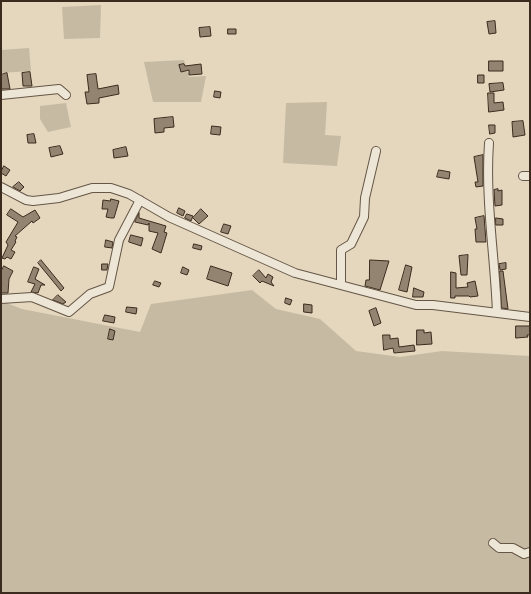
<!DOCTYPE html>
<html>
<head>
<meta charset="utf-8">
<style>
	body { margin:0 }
	#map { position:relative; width:531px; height:594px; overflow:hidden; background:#e4d7be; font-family:"IM FELL French Canon",serif }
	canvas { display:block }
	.frame { position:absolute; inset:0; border:2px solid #3b2b1e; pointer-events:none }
</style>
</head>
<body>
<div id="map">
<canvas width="531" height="594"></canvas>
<div class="frame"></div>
</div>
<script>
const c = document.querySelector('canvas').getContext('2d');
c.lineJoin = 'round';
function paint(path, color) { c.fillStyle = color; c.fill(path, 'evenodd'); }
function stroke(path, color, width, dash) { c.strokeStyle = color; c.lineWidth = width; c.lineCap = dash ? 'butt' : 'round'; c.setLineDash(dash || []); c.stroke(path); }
const green = new Path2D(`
	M 101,5 L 100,38 L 64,39 L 62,7 Z
	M 29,48 L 31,71 L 1,73 L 1,50 Z
	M 184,60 L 189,77 L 206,76 L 201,102 L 153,102 L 144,62 Z
	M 327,102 L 325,135 L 341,136 L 337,166 L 283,163 L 286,103 Z
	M 66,103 L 71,127 L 48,132 L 40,119 L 40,106 Z
	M 252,290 L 276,309 L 320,319 L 356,351 L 400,357 L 442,351 L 530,356 L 530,593 L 1,593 L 1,301 L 22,309 L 140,332 L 151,304 Z`);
const building = new Path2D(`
	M 495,21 L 496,33 L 489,34 L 487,22 Z
	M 210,27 L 211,36 L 200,37 L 199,28 Z
	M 228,29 L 236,29 L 236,34 L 228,34 Z
	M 489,61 L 503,61 L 503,71 L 489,71 Z
	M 184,64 L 185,66 L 201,64 L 202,74 L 189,75 L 189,70 L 181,72 L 179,65 Z
	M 30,72 L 32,86 L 23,86 L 22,73 Z
	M 7,73 L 10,89 L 1,89 L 1,75 Z
	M 96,74 L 98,89 L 118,85 L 119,94 L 99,98 L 99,103 L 87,104 L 85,92 L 89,92 L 87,75 Z
	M 478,75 L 484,75 L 484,83 L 478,83 Z
	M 503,83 L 504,90 L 490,92 L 489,84 Z
	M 215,91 L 221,92 L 220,98 L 214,97 Z
	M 488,93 L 494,93 L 494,103 L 503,102 L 504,110 L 489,112 Z
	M 173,117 L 174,127 L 164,128 L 164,132 L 155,133 L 154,119 Z
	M 523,121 L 525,135 L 513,137 L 512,122 Z
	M 489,125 L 495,125 L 495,133 L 490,134 Z
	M 212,126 L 221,127 L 220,135 L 211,134 Z
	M 34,134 L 36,143 L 28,143 L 27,135 Z
	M 60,146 L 63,154 L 51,157 L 49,148 Z
	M 126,147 L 128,156 L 114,158 L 113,150 Z
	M 483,155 L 483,186 L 476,187 L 475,182 L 478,182 L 474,157 Z
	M 4,166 L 10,170 L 6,176 L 1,173 Z
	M 439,170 L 450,172 L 449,179 L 437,177 Z
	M 19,182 L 24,187 L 20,191 L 13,187 Z
	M 498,189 L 498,191 L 502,190 L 502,205 L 495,206 L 494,190 Z
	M 111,199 L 119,201 L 114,218 L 111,218 L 106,217 L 108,209 L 102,209 L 103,200 L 110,201 Z
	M 179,208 L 185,211 L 183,216 L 177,213 Z
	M 11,209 L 23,217 L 35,210 L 40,218 L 33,223 L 32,221 L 15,236 L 17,237 L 15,241 L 16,242 L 11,250 L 15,252 L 11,259 L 7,257 L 5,259 L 2,258 L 8,245 L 6,242 L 18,222 L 7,215 Z
	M 201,209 L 208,216 L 199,224 L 193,218 Z
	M 139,213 L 139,218 L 166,226 L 164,232 L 167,233 L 161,253 L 152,249 L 158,233 L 149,231 L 149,223 L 148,225 L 135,222 Z
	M 187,214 L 193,216 L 191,221 L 185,218 Z
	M 484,216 L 486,242 L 476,242 L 475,229 L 477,229 L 475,218 Z
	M 496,218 L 503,219 L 503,225 L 496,225 Z
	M 224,224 L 231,226 L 228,234 L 221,232 Z
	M 131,235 L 143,238 L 141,246 L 129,242 Z
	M 106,240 L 113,242 L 112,248 L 105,247 Z
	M 194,244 L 202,246 L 201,250 L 193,248 Z
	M 468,255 L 467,275 L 461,275 L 459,256 Z
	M 41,260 L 64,288 L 61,291 L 38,263 Z
	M 370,260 L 389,261 L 380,290 L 365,286 L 366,280 L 369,280 Z
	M 506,263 L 506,269 L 500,270 L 499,264 Z
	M 102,264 L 108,264 L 107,270 L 102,270 Z
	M 406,265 L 412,267 L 407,292 L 399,290 Z
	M 4,266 L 13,271 L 9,279 L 8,293 L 1,293 L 1,272 Z
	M 211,266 L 232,273 L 228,286 L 207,279 Z
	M 34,267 L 39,269 L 35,279 L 45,285 L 41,285 L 38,293 L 31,292 L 35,284 L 28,282 Z
	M 183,267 L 189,270 L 187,275 L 181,273 Z
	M 259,270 L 266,278 L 268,274 L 273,277 L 271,282 L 274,286 L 262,281 L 260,283 L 253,276 Z
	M 500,271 L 503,271 L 508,309 L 502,308 Z
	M 451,272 L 456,273 L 456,288 L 468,287 L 467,283 L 475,281 L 478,296 L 470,297 L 469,296 L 455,296 L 455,298 L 451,298 Z
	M 155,281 L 161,283 L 159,287 L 153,285 Z
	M 414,288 L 424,292 L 423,297 L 413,297 Z
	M 58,295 L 66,302 L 63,304 L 53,300 Z
	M 286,298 L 292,300 L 290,305 L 285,303 Z
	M 304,304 L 312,305 L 312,313 L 304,312 Z
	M 127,307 L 137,308 L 136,314 L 126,312 Z
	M 376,308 L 381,323 L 374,326 L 369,311 Z
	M 105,315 L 115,317 L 114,323 L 103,321 Z
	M 516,326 L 530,326 L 530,335 L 527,335 L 528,337 L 516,338 Z
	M 110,329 L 115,331 L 113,340 L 108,339 Z
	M 417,330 L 424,330 L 424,333 L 431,332 L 432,344 L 417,345 Z
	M 383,335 L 390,335 L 390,339 L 398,338 L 399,347 L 414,345 L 415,351 L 394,353 L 393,348 L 384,350 Z`);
const minor = new Path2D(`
	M 1,95 L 59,89 L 66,95
	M 489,143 C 485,200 495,257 497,313
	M 523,176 L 530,176
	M 1,187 L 26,200 L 33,201 L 59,198 L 92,188 L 111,188 L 129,194 L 169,217 L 295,273 L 416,305 L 433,305 L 530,317
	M 341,285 L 341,250 L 351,244 L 364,217 L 365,198 L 376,151
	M 1,299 L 32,297 L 69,312 L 90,294 L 109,287 L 119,240 L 140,200
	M 493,543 L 499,548 L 513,548 L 524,554 L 530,552`);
paint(green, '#c7baa3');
paint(building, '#938471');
stroke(building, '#3b2b1e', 1);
stroke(minor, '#655646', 10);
stroke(minor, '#ede5d5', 8);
</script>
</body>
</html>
